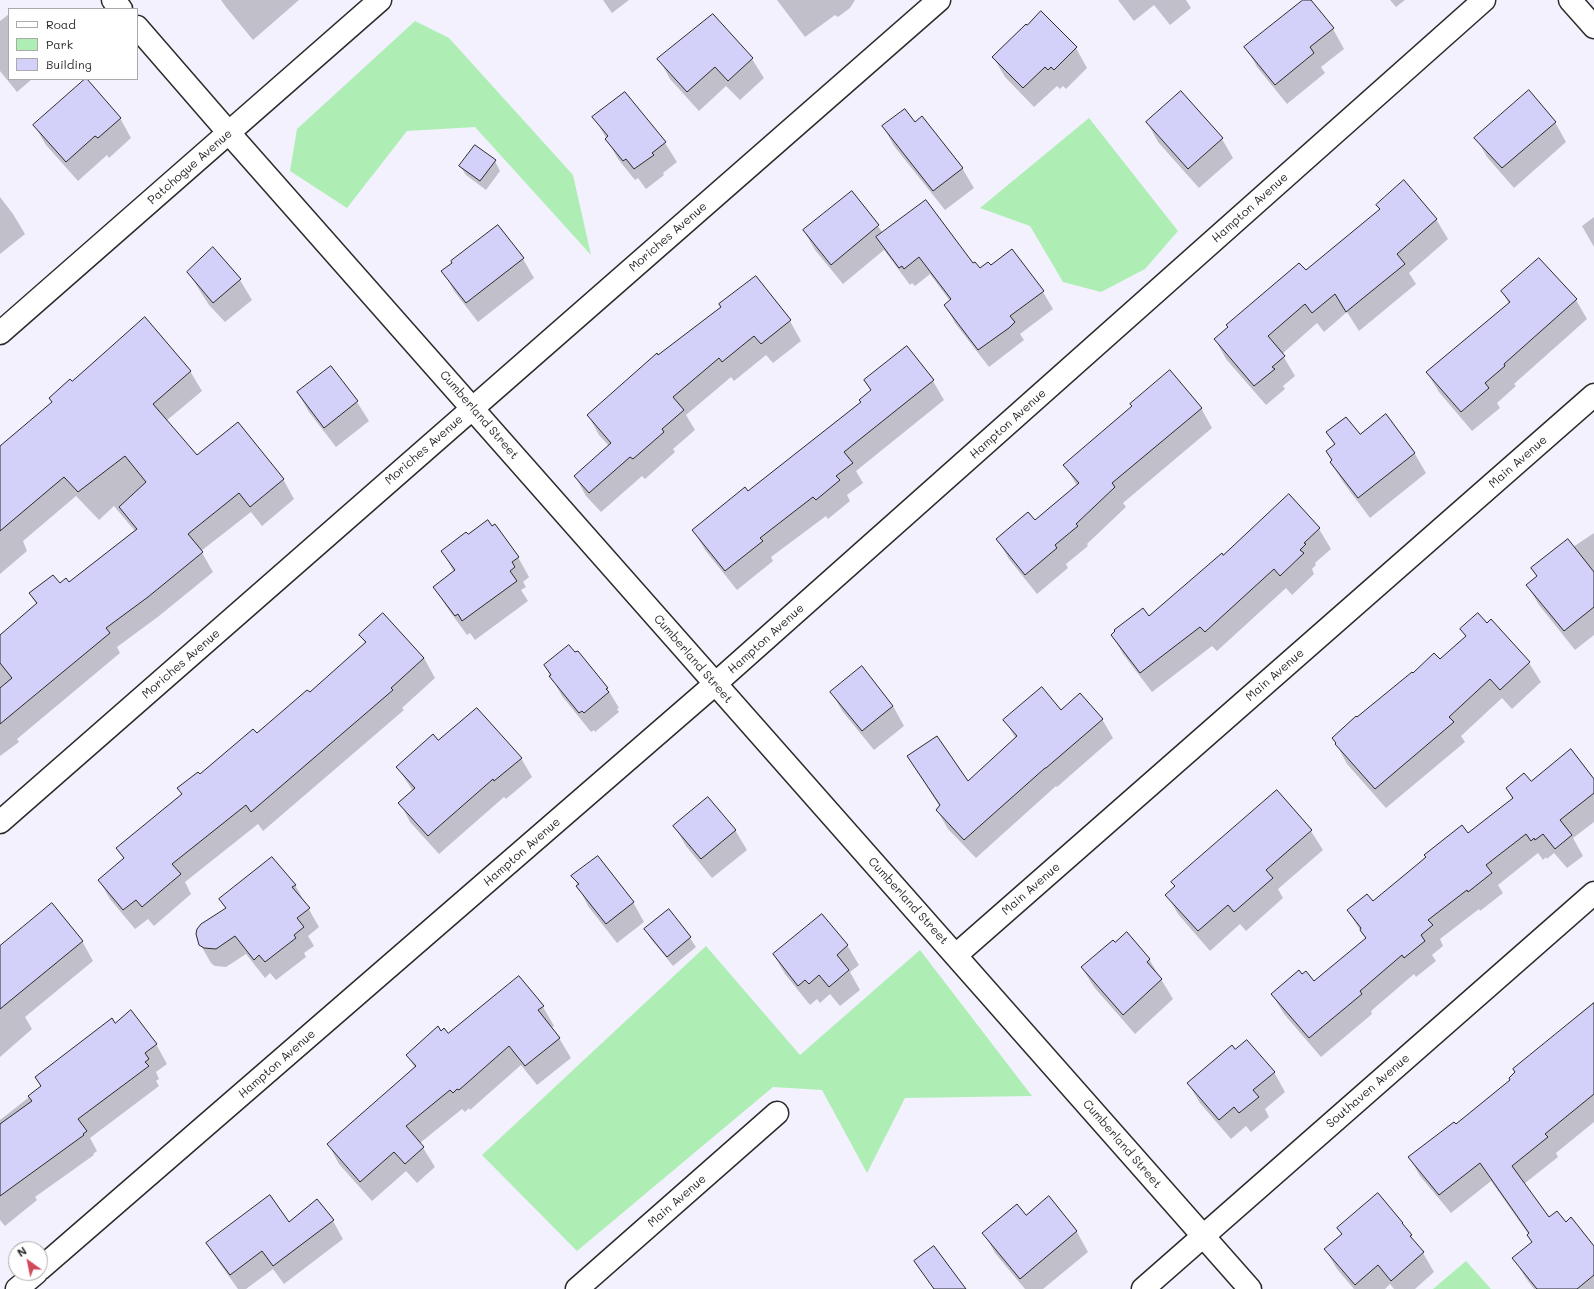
<!DOCTYPE html>
<html>
<head>
<meta charset="utf-8">
<style>
	body { margin:0 }
	#map { position:relative; width:1594px; height:1289px; overflow:hidden; background:#f2f1fd; font-family:Mali,sans-serif }
	canvas { display:block }
	.legend { position:absolute; left:8px; top:8px; width:130px; height:72px; box-sizing:border-box; background:#fff; border:1px solid #aaa; margin:0; padding:5px 7px; list-style:none; font-size:12px; color:#2b2b2b }
	.legend li { display:flex; align-items:center; gap:8px; height:20px }
	.legend b { width:20px; border:1px solid #aaa }
	.north { position:absolute; left:8px; top:1241px; width:40px; height:40px; box-sizing:border-box; background:#fff; border:1px solid #aaa; border-radius:50%; rotate:327deg; font-size:11px; font-weight:700; line-height:16px; text-align:center; color:#2b2b2b }
	.north::after { content:''; display:block; margin:auto; width:14px; height:18px; background:#d1495b; clip-path:polygon(50% 0,100% 100%,50% 72%,0 100%) }
</style>
</head>
<body>
<div id="map">
<canvas width="1594" height="1289"></canvas>
<ul class="legend">
<li><b style="height:5px;background:#fff"></b>Road</li>
<li><b style="height:11px;background:#aeeeb5"></b>Park</li>
<li><b style="height:11px;background:#d3d1f9"></b>Building</li>
</ul>
<div class="north">N</div>
</div>
<script>
const c = document.querySelector('canvas').getContext('2d');
c.lineJoin = 'round';
function paint(path, color) { c.fillStyle = color; c.fill(path, 'evenodd'); }
function stroke(path, color, width, dash) { c.strokeStyle = color; c.lineWidth = width; c.lineCap = dash ? 'butt' : 'round'; c.setLineDash(dash || []); c.stroke(path); }
function write(font, color, halo, rows, align = 'center') {
  c.font = font + ' Mali,sans-serif'; c.lineWidth = 3.5; c.setLineDash([]); c.textBaseline = 'middle'; c.strokeStyle = halo; c.fillStyle = color; for (const [text, x, y, turn = 0] of rows) {
    c.save(); c.translate(x, y); c.rotate((+turn || 0) * Math.PI / 180); c.textAlign = isNaN(turn) ? turn : align; if (halo) c.strokeText(text, 0, 0); c.fillText(text, 0, 0); c.restore();
  }
}
const green = new Path2D(`
	M 415,21 L 449,38 L 573,175 L 591,255 L 475,127 L 407,131 L 347,208 L 290,171 L 297,129 Z
	M 1089,118 L 1178,231 L 1145,269 L 1101,292 L 1063,282 L 1030,226 L 980,208 Z
	M 706,946 L 800,1055 L 920,950 L 1032,1096 L 905,1098 L 867,1173 L 822,1090 L 773,1087 L 577,1251 L 482,1155 Z
	M 1466,1261 L 1491,1289 L 1433,1289 Z`);
const shadow = new Path2D(`
	M 221,0 L 299,0 L 253,40 L 226,7 Z
	M 603,0 L 629,0 L 612,13 Z
	M 777,0 L 855,0 L 850,8 L 838,17 L 835,15 L 805,37 Z
	M 1118,0 L 1186,0 L 1191,8 L 1170,25 L 1154,5 L 1134,21 Z
	M 1304,0 L 1310,0 L 1333,29 L 1344,49 L 1321,67 L 1325,73 L 1287,104 L 1257,67 L 1246,47 Z
	M 1390,0 L 1405,0 L 1396,7 Z
	M 1041,13 L 1076,48 L 1087,68 L 1066,89 L 1063,86 L 1060,89 L 1057,86 L 1034,107 L 1005,77 L 993,57 Z
	M 9,14 L 9,79 L 32,79 L 17,92 L 0,71 L 0,21 Z
	M 659,59 L 752,59 L 764,78 L 740,100 L 726,86 L 699,111 L 670,79 Z
	M 625,93 L 665,143 L 677,162 L 663,173 L 664,175 L 646,189 L 638,178 L 635,180 L 618,159 L 594,117 Z
	M 120,118 L 131,138 L 109,158 L 107,155 L 78,181 L 46,145 L 34,125 Z
	M 1147,122 L 1222,139 L 1233,158 L 1199,188 L 1158,142 Z
	M 1555,122 L 1566,142 L 1514,188 L 1487,157 L 1476,138 Z
	M 915,124 L 962,168 L 974,188 L 945,210 L 894,146 L 883,126 Z
	M 495,161 L 500,171 L 486,190 L 466,175 L 460,166 Z
	M 852,192 L 883,233 L 973,265 L 980,269 L 991,267 L 1043,292 L 1053,309 L 1020,334 L 1024,340 L 989,367 L 955,323 L 945,305 L 950,301 L 930,274 L 915,286 L 912,283 L 910,285 L 884,250 L 843,284 L 815,250 L 804,231 Z
	M 0,197 L 13,214 L 25,234 L 0,254 Z
	M 1377,205 L 1436,219 L 1448,239 L 1409,273 L 1416,284 L 1359,331 L 1347,312 L 1324,332 L 1317,323 L 1282,354 L 1295,376 L 1283,386 L 1285,389 L 1266,405 L 1226,359 L 1215,339 L 1305,272 L 1380,210 Z
	M 1594,214 L 1594,247 L 1582,226 L 1594,217 Z
	M 213,249 L 240,280 L 252,300 L 225,322 L 209,305 L 188,272 Z
	M 523,259 L 534,278 L 478,322 L 454,291 L 443,271 Z
	M 755,278 L 790,321 L 801,341 L 773,363 L 766,355 L 734,381 L 731,377 L 686,415 L 695,430 L 673,449 L 675,452 L 645,479 L 642,476 L 601,512 L 586,496 L 575,476 L 609,446 L 599,435 L 588,415 L 658,356 L 722,307 Z
	M 1502,291 L 1576,300 L 1587,319 L 1514,384 L 1516,386 L 1497,403 L 1500,408 L 1472,431 L 1439,392 L 1427,373 L 1509,304 Z
	M 331,367 L 357,402 L 369,421 L 336,447 L 309,412 L 298,393 Z
	M 190,371 L 202,391 L 166,421 L 197,457 L 283,479 L 294,499 L 262,526 L 251,512 L 201,551 L 213,572 L 159,616 L 117,647 L 120,653 L 17,739 L 19,742 L 0,756 L 0,636 L 37,605 L 30,594 L 69,583 L 135,531 L 114,506 L 99,520 L 76,496 L 23,541 L 27,551 L 0,574 L 0,448 L 53,403 L 72,382 Z
	M 933,381 L 944,400 L 856,471 L 863,483 L 847,495 L 850,501 L 828,519 L 826,516 L 771,557 L 773,561 L 737,590 L 705,550 L 693,530 L 748,492 Z
	M 1133,406 L 1201,408 L 1212,428 L 1123,503 L 1126,507 L 1087,544 L 1088,546 L 1066,564 L 1068,568 L 1037,594 L 1009,559 L 997,539 L 1035,521 L 1077,486 L 1065,465 Z
	M 1385,416 L 1415,454 L 1426,473 L 1370,518 L 1343,482 L 1331,463 L 1333,461 L 1327,452 L 1335,446 L 1327,433 L 1360,436 Z
	M 1289,496 L 1319,529 L 1331,549 L 1315,563 L 1316,565 L 1312,569 L 1314,574 L 1292,595 L 1286,588 L 1217,651 L 1212,646 L 1152,692 L 1123,654 L 1112,635 L 1149,618 L 1223,556 Z
	M 1594,533 L 1594,635 L 1575,650 L 1539,605 L 1527,585 L 1537,577 L 1532,569 L 1573,547 Z
	M 442,551 L 518,557 L 529,577 L 523,582 L 526,587 L 521,590 L 528,601 L 475,640 L 470,633 L 467,635 L 446,606 L 435,587 L 454,572 Z
	M 383,614 L 424,658 L 435,678 L 402,708 L 404,710 L 263,831 L 258,824 L 185,882 L 191,894 L 154,926 L 148,919 L 135,929 L 110,899 L 99,880 L 124,859 L 117,848 L 183,795 L 178,788 L 199,775 L 257,734 L 310,694 L 365,643 L 360,635 Z
	M 1487,624 L 1529,663 L 1541,682 L 1512,709 L 1502,698 L 1461,736 L 1465,742 L 1386,808 L 1347,764 L 1333,738 L 1413,674 L 1440,660 L 1466,638 L 1462,629 Z
	M 577,652 L 607,688 L 619,708 L 617,709 L 619,712 L 595,732 L 594,730 L 591,732 L 562,696 L 545,666 Z
	M 831,692 L 893,706 L 904,726 L 874,750 L 843,712 Z
	M 1061,711 L 1102,719 L 1113,738 L 1057,787 L 1056,786 L 976,858 L 948,829 L 937,810 L 940,807 L 908,757 L 968,783 L 1016,739 L 1005,720 Z
	M 438,741 L 521,758 L 532,777 L 506,799 L 504,797 L 439,854 L 410,822 L 400,803 L 413,791 L 397,767 Z
	M 1594,781 L 1594,822 L 1573,838 L 1583,856 L 1567,868 L 1554,853 L 1547,859 L 1546,857 L 1543,860 L 1538,853 L 1498,885 L 1503,893 L 1480,911 L 1479,909 L 1440,939 L 1443,946 L 1432,955 L 1436,961 L 1416,977 L 1414,974 L 1371,1011 L 1372,1014 L 1321,1057 L 1284,1014 L 1272,994 L 1302,976 L 1314,982 L 1366,939 L 1348,911 L 1373,902 L 1468,834 L 1513,799 L 1507,789 L 1530,782 Z
	M 1276,791 L 1311,831 L 1323,850 L 1278,889 L 1283,898 L 1246,931 L 1240,924 L 1210,951 L 1178,914 L 1167,895 L 1175,887 L 1172,882 Z
	M 675,827 L 735,830 L 747,850 L 712,878 L 686,846 Z
	M 573,876 L 633,902 L 644,922 L 617,943 L 588,906 Z
	M 295,885 L 319,927 L 308,936 L 314,946 L 304,953 L 306,957 L 276,980 L 270,973 L 265,978 L 246,954 L 226,967 L 215,966 L 211,963 L 200,944 L 226,909 L 220,900 Z
	M 668,910 L 690,938 L 696,947 L 673,966 L 651,939 L 645,929 Z
	M 82,941 L 93,961 L 25,1017 L 32,1029 L 0,1057 L 0,948 Z
	M 847,945 L 859,965 L 850,972 L 860,990 L 840,1006 L 830,994 L 820,1003 L 817,999 L 810,1005 L 785,974 L 774,955 Z
	M 1149,959 L 1173,999 L 1135,1034 L 1094,987 L 1082,968 Z
	M 1594,1002 L 1594,1122 L 1556,1153 L 1558,1157 L 1524,1184 L 1549,1219 L 1566,1223 L 1594,1248 L 1594,1289 L 1534,1289 L 1525,1277 L 1514,1258 L 1532,1243 L 1529,1235 L 1491,1181 L 1451,1213 L 1420,1176 L 1409,1157 L 1456,1125 L 1511,1081 L 1577,1018 L 1576,1017 Z
	M 543,1007 L 554,1026 L 551,1028 L 559,1038 L 571,1058 L 537,1085 L 521,1065 L 470,1110 L 469,1108 L 465,1112 L 462,1109 L 420,1143 L 435,1167 L 417,1183 L 406,1171 L 372,1201 L 339,1164 L 328,1144 L 415,1068 L 407,1055 L 441,1032 L 448,1034 Z
	M 114,1024 L 156,1044 L 167,1064 L 156,1072 L 159,1079 L 156,1081 L 159,1086 L 90,1138 L 97,1151 L 93,1154 L 94,1155 L 35,1197 L 37,1200 L 5,1226 L 0,1220 L 0,1120 L 42,1087 Z
	M 1235,1051 L 1274,1072 L 1285,1092 L 1265,1109 L 1269,1117 L 1251,1132 L 1246,1126 L 1231,1139 L 1200,1103 L 1188,1083 Z
	M 1378,1194 L 1402,1223 L 1417,1246 L 1423,1253 L 1434,1272 L 1415,1289 L 1394,1289 L 1390,1284 L 1385,1289 L 1354,1289 L 1337,1269 L 1325,1249 L 1342,1235 L 1339,1228 Z
	M 1049,1198 L 1077,1232 L 1088,1252 L 1043,1289 L 1025,1289 L 995,1253 L 984,1233 L 1026,1216 Z
	M 333,1221 L 343,1239 L 284,1284 L 273,1269 L 246,1289 L 238,1289 L 218,1261 L 207,1243 L 289,1223 Z
	M 915,1262 L 964,1289 L 934,1289 Z`);
const building = new Path2D(`
	M 1303,0 L 1311,0 L 1334,28 L 1310,47 L 1314,53 L 1275,85 L 1244,47 Z
	M 1041,11 L 1077,47 L 1054,70 L 1051,67 L 1048,70 L 1045,67 L 1023,88 L 992,57 L 1026,24 L 1027,25 Z
	M 713,14 L 753,58 L 728,81 L 715,67 L 687,92 L 657,59 Z
	M 85,79 L 87,79 L 121,118 L 98,138 L 95,136 L 66,162 L 33,125 Z
	M 1529,90 L 1556,122 L 1502,168 L 1474,138 Z
	M 1181,91 L 1223,138 L 1188,169 L 1146,122 Z
	M 625,92 L 666,142 L 652,153 L 654,155 L 634,169 L 626,159 L 623,161 L 605,139 L 608,136 L 592,117 Z
	M 905,109 L 915,122 L 922,116 L 963,168 L 933,191 L 882,126 Z
	M 475,145 L 496,160 L 480,181 L 459,166 Z
	M 1404,180 L 1437,219 L 1397,254 L 1405,264 L 1346,312 L 1335,294 L 1312,313 L 1305,304 L 1268,336 L 1285,356 L 1272,367 L 1275,369 L 1254,386 L 1214,339 L 1228,327 L 1226,325 L 1299,263 L 1306,270 L 1380,209 L 1376,205 Z
	M 852,191 L 879,225 L 831,265 L 803,230 Z
	M 926,200 L 973,263 L 975,262 L 980,268 L 988,262 L 991,265 L 1012,249 L 1044,291 L 1010,316 L 1015,322 L 1009,328 L 978,350 L 944,305 L 951,299 L 919,257 L 904,269 L 902,266 L 899,268 L 876,237 Z
	M 498,225 L 524,258 L 466,303 L 441,271 L 452,263 L 451,261 Z
	M 213,247 L 241,279 L 213,303 L 187,272 Z
	M 1539,258 L 1577,299 L 1504,364 L 1505,366 L 1485,383 L 1489,388 L 1461,412 L 1426,372 L 1510,302 L 1501,291 Z
	M 756,276 L 791,320 L 761,344 L 754,336 L 722,362 L 719,358 L 673,397 L 684,410 L 662,429 L 664,432 L 633,459 L 630,457 L 589,493 L 574,476 L 611,443 L 587,415 L 657,353 L 658,355 L 721,307 L 719,304 Z
	M 145,317 L 191,371 L 153,404 L 197,455 L 238,422 L 284,479 L 250,507 L 239,493 L 188,534 L 203,552 L 148,597 L 106,628 L 110,633 L 0,724 L 0,688 L 12,678 L 0,663 L 0,635 L 37,603 L 29,593 L 53,575 L 60,583 L 66,578 L 69,582 L 137,529 L 119,507 L 146,482 L 125,456 L 78,492 L 64,477 L 0,531 L 0,446 L 52,402 L 49,398 L 70,379 L 72,381 Z
	M 907,346 L 934,380 L 844,452 L 853,463 L 836,476 L 840,480 L 816,500 L 813,497 L 760,538 L 763,541 L 725,571 L 692,530 L 745,487 L 748,491 L 861,402 L 859,400 L 871,390 L 864,380 Z
	M 331,366 L 358,401 L 324,428 L 297,392 Z
	M 1170,370 L 1202,408 L 1112,483 L 1115,487 L 1076,524 L 1078,526 L 1055,545 L 1057,548 L 1025,575 L 996,539 L 1028,512 L 1035,520 L 1079,483 L 1063,465 L 1132,406 L 1130,404 Z
	M 1386,414 L 1415,453 L 1358,498 L 1330,462 L 1332,460 L 1326,451 L 1335,444 L 1326,432 L 1346,417 L 1360,434 Z
	M 1289,494 L 1320,528 L 1304,543 L 1306,544 L 1300,550 L 1304,553 L 1280,576 L 1274,569 L 1205,632 L 1200,627 L 1140,673 L 1111,635 L 1115,631 L 1114,630 L 1143,608 L 1149,616 L 1222,553 L 1223,555 Z
	M 488,520 L 492,526 L 495,524 L 519,557 L 512,562 L 515,567 L 510,571 L 517,581 L 462,621 L 458,614 L 455,616 L 433,587 L 455,570 L 441,551 L 466,532 L 468,534 Z
	M 1568,539 L 1594,572 L 1594,607 L 1564,631 L 1526,585 L 1537,576 L 1531,568 Z
	M 383,613 L 424,658 L 391,688 L 393,690 L 251,812 L 246,805 L 172,864 L 181,874 L 142,907 L 136,900 L 123,910 L 98,880 L 124,858 L 116,848 L 182,794 L 177,788 L 198,772 L 200,774 L 253,729 L 257,733 L 307,690 L 310,692 L 366,642 L 359,635 Z
	M 1478,613 L 1487,623 L 1491,619 L 1530,662 L 1500,690 L 1490,679 L 1449,717 L 1454,722 L 1375,789 L 1335,744 L 1336,743 L 1332,738 L 1356,716 L 1357,717 L 1412,672 L 1413,673 L 1434,653 L 1440,659 L 1466,636 L 1460,629 Z
	M 569,645 L 575,652 L 578,651 L 608,688 L 606,689 L 609,692 L 584,713 L 582,711 L 579,713 L 549,676 L 551,675 L 544,665 Z
	M 862,666 L 893,706 L 862,731 L 830,692 Z
	M 1042,687 L 1061,710 L 1080,693 L 1103,719 L 1046,768 L 1045,768 L 964,840 L 936,810 L 940,805 L 907,756 L 937,736 L 968,781 L 1017,736 L 1003,720 Z
	M 477,708 L 522,758 L 494,781 L 493,779 L 428,836 L 398,803 L 415,788 L 396,767 L 433,734 L 438,740 Z
	M 1571,749 L 1594,779 L 1594,793 L 1560,820 L 1572,835 L 1555,849 L 1543,834 L 1535,840 L 1534,838 L 1531,841 L 1526,834 L 1486,865 L 1492,873 L 1468,892 L 1467,890 L 1428,920 L 1433,925 L 1421,935 L 1425,941 L 1404,958 L 1402,955 L 1360,991 L 1362,994 L 1309,1038 L 1271,994 L 1299,970 L 1302,974 L 1306,971 L 1314,981 L 1366,938 L 1360,930 L 1361,928 L 1347,910 L 1367,894 L 1373,901 L 1419,863 L 1426,857 L 1424,855 L 1462,825 L 1468,833 L 1513,798 L 1506,788 L 1524,773 L 1531,781 Z
	M 1277,790 L 1312,830 L 1266,870 L 1273,878 L 1234,912 L 1228,905 L 1198,931 L 1165,895 L 1175,886 L 1171,882 Z
	M 708,797 L 736,830 L 701,859 L 673,826 Z
	M 598,856 L 634,902 L 606,924 L 576,886 L 579,884 L 571,876 Z
	M 272,857 L 296,885 L 292,887 L 310,908 L 297,918 L 304,927 L 294,935 L 296,938 L 265,962 L 259,955 L 254,960 L 235,936 L 216,949 L 204,948 L 199,945 L 196,934 L 197,929 L 201,924 L 226,908 L 219,899 Z
	M 52,903 L 83,941 L 0,1009 L 0,946 Z
	M 669,909 L 691,937 L 667,957 L 644,929 Z
	M 822,914 L 848,945 L 837,955 L 849,970 L 829,987 L 819,975 L 809,984 L 805,980 L 798,986 L 773,954 Z
	M 1127,932 L 1150,959 L 1147,962 L 1162,979 L 1123,1015 L 1081,967 L 1113,940 L 1115,942 Z
	M 519,976 L 544,1006 L 538,1010 L 560,1038 L 525,1066 L 509,1046 L 459,1090 L 457,1089 L 453,1093 L 450,1090 L 406,1126 L 424,1147 L 405,1164 L 394,1152 L 360,1182 L 327,1144 L 416,1066 L 406,1055 L 438,1026 L 441,1031 L 444,1028 L 448,1033 Z
	M 1594,1003 L 1594,1094 L 1545,1134 L 1548,1137 L 1512,1166 L 1549,1217 L 1557,1211 L 1566,1222 L 1571,1217 L 1594,1246 L 1594,1275 L 1577,1289 L 1537,1289 L 1512,1258 L 1532,1242 L 1527,1235 L 1529,1233 L 1480,1163 L 1439,1195 L 1408,1157 L 1454,1122 L 1456,1124 L 1510,1080 L 1509,1078 L 1515,1072 L 1513,1069 Z
	M 131,1010 L 157,1044 L 145,1053 L 149,1059 L 145,1062 L 149,1066 L 78,1119 L 87,1131 L 83,1134 L 84,1135 L 0,1196 L 0,1124 L 32,1101 L 28,1096 L 41,1086 L 35,1077 L 112,1018 L 115,1023 Z
	M 1247,1040 L 1275,1072 L 1253,1090 L 1259,1097 L 1239,1113 L 1234,1107 L 1219,1120 L 1187,1083 L 1232,1045 L 1235,1049 Z
	M 1378,1193 L 1403,1223 L 1402,1223 L 1412,1235 L 1410,1236 L 1424,1252 L 1391,1281 L 1378,1265 L 1355,1285 L 1324,1249 L 1342,1234 L 1337,1228 Z
	M 270,1195 L 289,1222 L 317,1199 L 334,1220 L 273,1266 L 262,1251 L 230,1275 L 206,1243 Z
	M 1049,1196 L 1077,1231 L 1020,1279 L 982,1233 L 1017,1204 L 1026,1215 Z
	M 934,1246 L 966,1289 L 934,1289 L 914,1261 Z`);
const minor = new Path2D(`
	M 113,0 L 121,9
	M 1570,0 L 1594,27
	M 137,27 L 229,133 L 1250,1289
	M 0,333 L 380,0
	M 0,822 L 939,0
	M 956,955 L 1594,395
	M 40,1269 L 715,684 L 1484,0
	M 17,1289 L 36,1273
	M 577,1289 L 777,1113
	M 1143,1289 L 1594,893`);
const streetNames = [
	["Patchogue Avenue",190,167,-41],
	["Hampton Avenue",1250,208,-42],
	["Moriches Avenue",668,237,-41],
	["Cumberland Street",479,415,49],
	["Hampton Avenue",1008,424,-42],
	["Moriches Avenue",424,450,-41],
	["Main Avenue",1518,462,-41],
	["Hampton Avenue",766,639,-42],
	["Cumberland Street",693,659,49],
	["Moriches Avenue",181,664,-41],
	["Main Avenue",1275,675,-41],
	["Hampton Avenue",522,852,-41],
	["Main Avenue",1031,889,-41],
	["Cumberland Street",908,901,48],
	["Hampton Avenue",277,1064,-41],
	["Southaven Avenue",1368,1091,-41],
	["Cumberland Street",1122,1144,49],
	["Main Avenue",677,1201,-41]
];
paint(green, '#aeeeb5');
paint(shadow, '#0003');
paint(building, '#d3d1f9');
stroke(building, '#2b2b2b', 1);
stroke(minor, '#2b2b2b', 25);
stroke(minor, '#fff', 22);
write('12px', '#2b2b2b', '#fff', streetNames);
</script>
</body>
</html>
